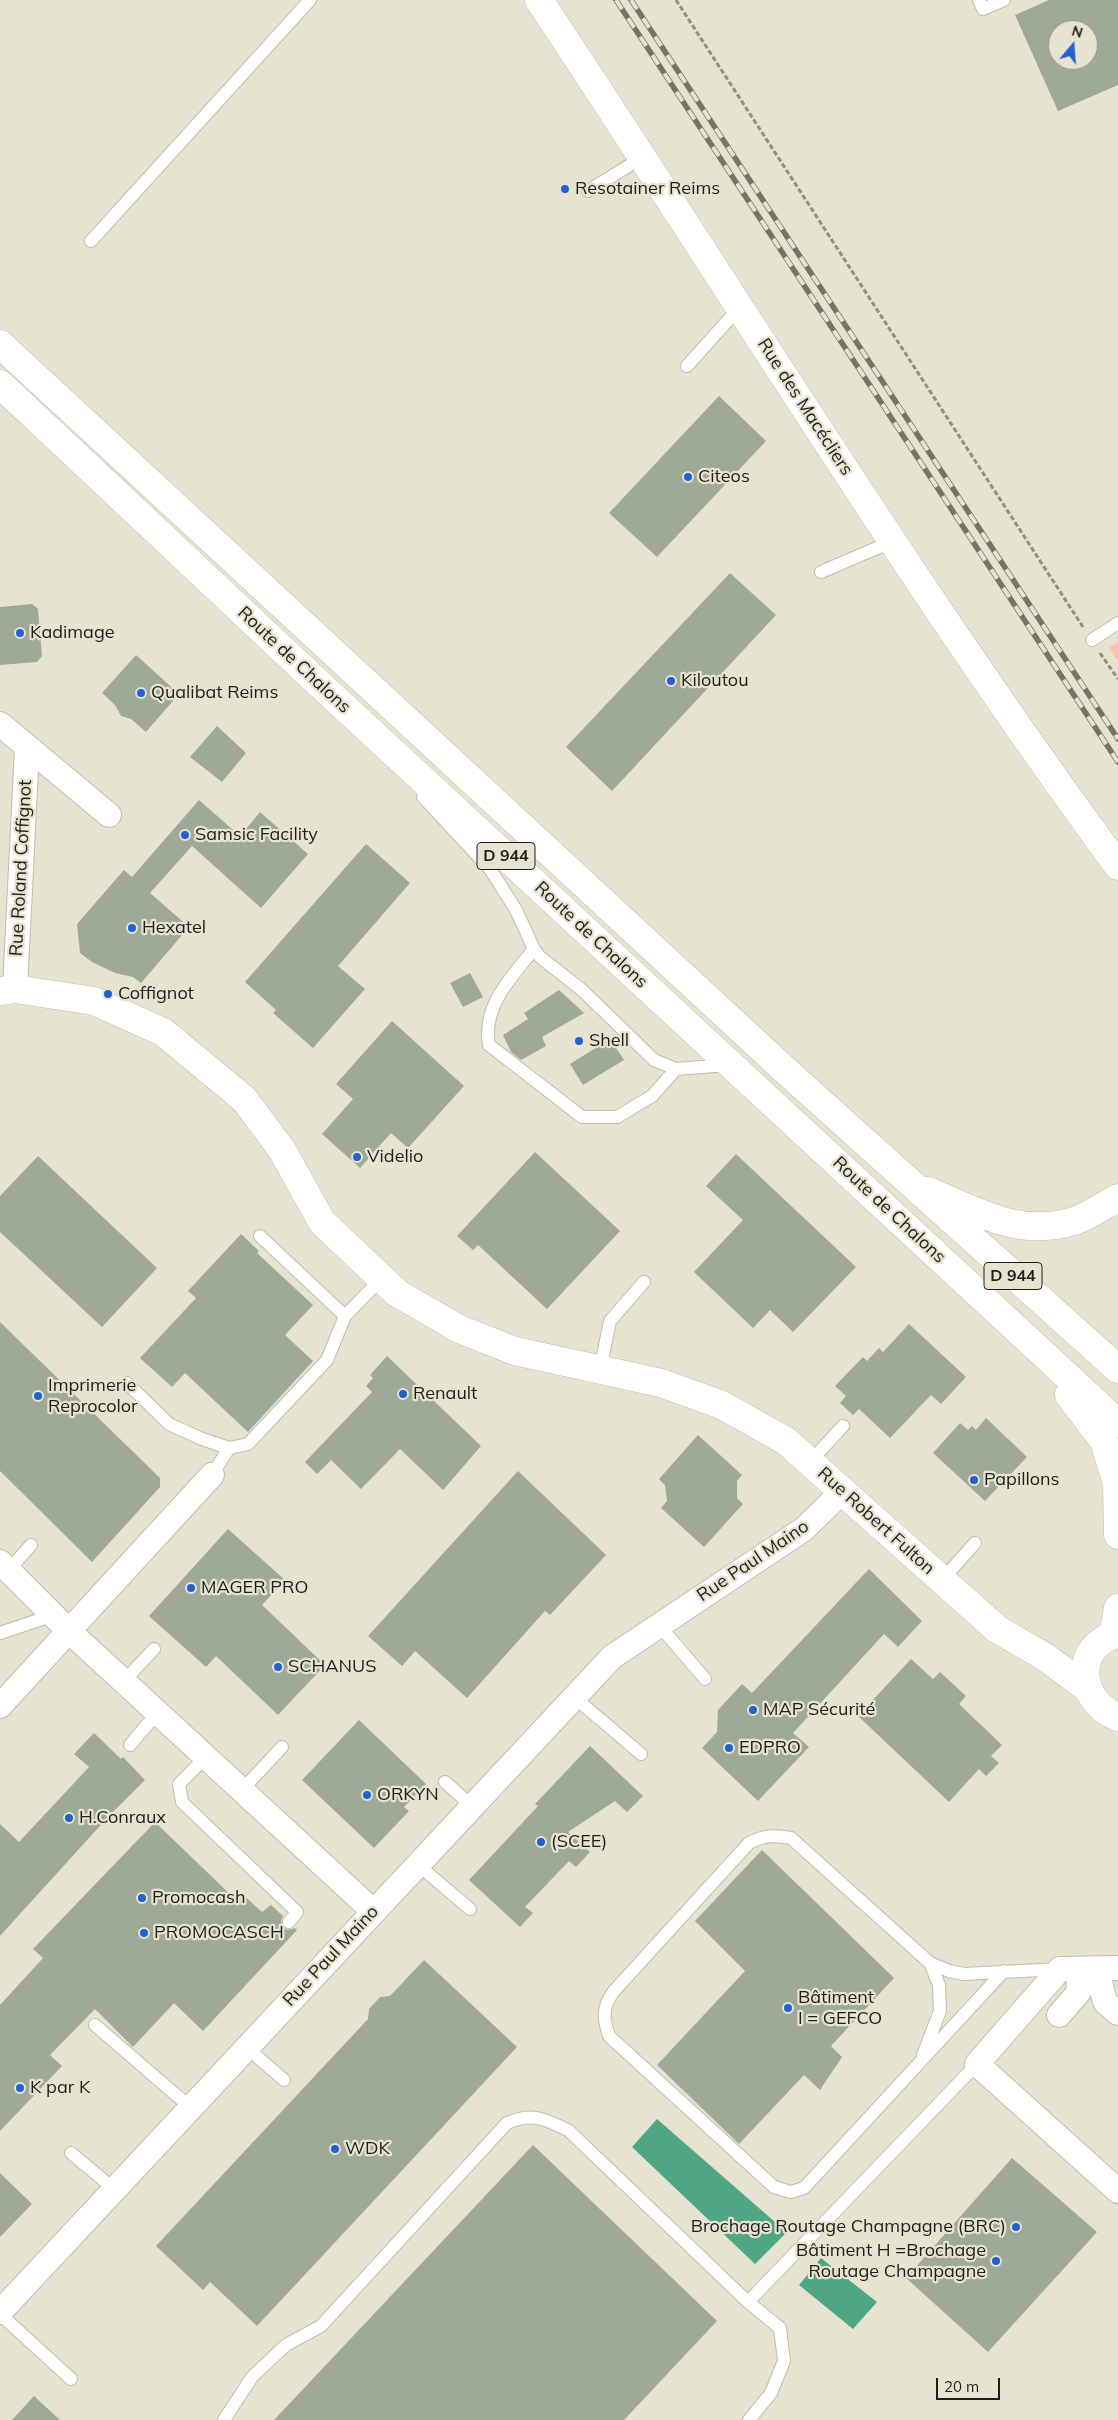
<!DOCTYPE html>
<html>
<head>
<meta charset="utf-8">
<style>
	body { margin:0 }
	#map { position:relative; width:1118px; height:2420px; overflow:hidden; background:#e6e4d0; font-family:Mulish,sans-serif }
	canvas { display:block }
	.north { position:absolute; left:1048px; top:20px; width:50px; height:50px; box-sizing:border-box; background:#e6e4d0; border:1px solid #969586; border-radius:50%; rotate:18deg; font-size:14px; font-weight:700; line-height:20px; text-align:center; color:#1f1e17 }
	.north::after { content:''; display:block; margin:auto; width:18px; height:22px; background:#2461ce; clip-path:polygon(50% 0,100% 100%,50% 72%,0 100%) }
	.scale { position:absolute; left:936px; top:2378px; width:64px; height:22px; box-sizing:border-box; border:2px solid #1f1e17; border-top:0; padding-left:6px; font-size:15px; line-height:18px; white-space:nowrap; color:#1f1e17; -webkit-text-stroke:4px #e6e4d0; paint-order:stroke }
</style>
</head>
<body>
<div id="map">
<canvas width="1118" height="2420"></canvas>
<div class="north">N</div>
<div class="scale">20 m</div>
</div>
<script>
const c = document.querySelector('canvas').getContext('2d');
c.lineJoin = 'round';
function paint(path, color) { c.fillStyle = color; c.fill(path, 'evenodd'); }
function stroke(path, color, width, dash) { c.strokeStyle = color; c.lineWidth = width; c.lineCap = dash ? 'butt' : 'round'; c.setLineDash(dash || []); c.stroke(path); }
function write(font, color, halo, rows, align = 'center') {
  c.font = font + ' Mulish,sans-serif'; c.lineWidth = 4.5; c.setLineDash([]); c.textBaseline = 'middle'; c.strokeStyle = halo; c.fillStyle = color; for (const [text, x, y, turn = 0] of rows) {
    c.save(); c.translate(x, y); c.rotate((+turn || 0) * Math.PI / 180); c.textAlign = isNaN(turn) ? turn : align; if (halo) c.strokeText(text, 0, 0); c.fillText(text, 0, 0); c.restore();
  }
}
const green = new Path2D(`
	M 1118,642 L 1118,662 L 1109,648 Z`);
const water = new Path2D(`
	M 657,2119 L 783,2229 L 785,2234 L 755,2264 L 632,2147 Z
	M 821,2258 L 877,2302 L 853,2329 L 799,2285 Z`);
const building = new Path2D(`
	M 1049,0 L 1118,0 L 1118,85 L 1058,111 L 1015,15 ZM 1058,30 L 1088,30 L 1088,60 L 1058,60 Z
	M 719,396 L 766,441 L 657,557 L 609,513 Z
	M 730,573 L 776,615 L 612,791 L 566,747 Z
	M 32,604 L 38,609 L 42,656 L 37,662 L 0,665 L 0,607 Z
	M 136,655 L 179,694 L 146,732 L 131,719 L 121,716 L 115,705 L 102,693 Z
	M 217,726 L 246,753 L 222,782 L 190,757 Z
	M 199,800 L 240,836 L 260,812 L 308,854 L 261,908 L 192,846 L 150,893 L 189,927 L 141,983 L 133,977 L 115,973 L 92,962 L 80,953 L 77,924 L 124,870 L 132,877 Z
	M 366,844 L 410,883 L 338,966 L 365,989 L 313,1048 L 273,1013 L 276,1010 L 245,982 Z
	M 470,973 L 483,997 L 463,1007 L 450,983 Z
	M 559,990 L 584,1013 L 542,1037 L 546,1046 L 521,1060 L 511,1052 L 503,1035 L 528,1019 L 524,1013 Z
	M 392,1021 L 464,1086 L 408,1148 L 391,1133 L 360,1168 L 322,1134 L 353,1099 L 336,1084 Z
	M 610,1039 L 624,1060 L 583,1085 L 570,1064 Z
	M 535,1152 L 620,1231 L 547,1309 L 478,1245 L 473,1250 L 457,1236 Z
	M 736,1154 L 856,1267 L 793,1332 L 770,1310 L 753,1328 L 694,1272 L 743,1220 L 706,1186 Z
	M 38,1156 L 157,1268 L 102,1327 L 0,1232 L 0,1196 Z
	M 241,1234 L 259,1251 L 257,1253 L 313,1305 L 285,1335 L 313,1361 L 248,1432 L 185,1373 L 172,1387 L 140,1358 L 196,1298 L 188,1291 Z
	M 0,1322 L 160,1478 L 160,1487 L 92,1562 L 0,1471 Z
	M 909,1324 L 966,1377 L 941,1404 L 931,1395 L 890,1438 L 859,1409 L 853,1415 L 840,1403 L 846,1396 L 835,1386 L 863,1357 L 867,1361 L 879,1348 L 883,1352 Z
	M 387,1356 L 481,1446 L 443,1490 L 400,1449 L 361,1489 L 331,1460 L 317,1474 L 305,1462 L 372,1392 L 366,1386 L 373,1378 L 370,1375 Z
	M 986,1418 L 1027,1457 L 985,1501 L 933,1453 L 960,1423 L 968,1430 L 972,1426 L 976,1430 Z
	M 698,1435 L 742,1475 L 737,1481 L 737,1498 L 743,1504 L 704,1547 L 661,1508 L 667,1501 L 665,1485 L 659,1479 Z
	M 518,1471 L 606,1555 L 550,1615 L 545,1611 L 467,1698 L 415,1651 L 402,1666 L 368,1636 Z
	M 228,1529 L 285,1580 L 262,1605 L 325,1665 L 278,1715 L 216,1656 L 206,1667 L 149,1616 Z
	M 869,1569 L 922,1621 L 898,1647 L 884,1634 L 793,1733 L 809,1747 L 758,1801 L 702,1748 L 717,1732 L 718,1710 L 742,1684 L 752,1693 Z
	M 911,1659 L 933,1679 L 940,1672 L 966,1696 L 959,1704 L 1002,1745 L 991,1756 L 999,1763 L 986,1776 L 979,1769 L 949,1802 L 858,1716 Z
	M 359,1720 L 426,1784 L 404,1807 L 409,1811 L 374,1848 L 302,1780 Z
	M 94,1733 L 121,1759 L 123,1757 L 145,1780 L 108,1817 L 0,1936 L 0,1824 L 19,1842 L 89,1767 L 74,1754 Z
	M 590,1746 L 643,1796 L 627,1812 L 615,1801 L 568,1832 L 590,1852 L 576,1867 L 569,1861 L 525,1907 L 533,1913 L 520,1927 L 469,1880 L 538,1806 L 535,1804 Z
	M 155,1822 L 234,1898 L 240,1892 L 262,1912 L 271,1905 L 283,1916 L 281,1921 L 284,1928 L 288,1930 L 295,1928 L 297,1930 L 203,2031 L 174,2003 L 133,2047 L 95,2009 L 50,2055 L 62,2066 L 0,2131 L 0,2005 L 43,1958 L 33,1949 Z
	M 762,1850 L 894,1978 L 831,2046 L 842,2057 L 820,2090 L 804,2075 L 739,2144 L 657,2065 L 745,1971 L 695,1921 Z
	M 424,1960 L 517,2047 L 257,2326 L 210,2282 L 203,2290 L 156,2246 L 368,2019 L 369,2009 L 380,1997 L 390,1996 Z
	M 533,2145 L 717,2321 L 624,2420 L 274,2420 Z
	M 1012,2158 L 1097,2232 L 988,2352 L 906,2278 Z
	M 0,2173 L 32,2204 L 0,2237 Z
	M 34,2396 L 60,2420 L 12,2420 Z`);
const path = new Path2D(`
	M 676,0 L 1083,627
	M 1100,653 L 1118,679`);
const lane = new Path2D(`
	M 979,0 L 983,9 L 1004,0
	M 588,191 L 643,157
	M 91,241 L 310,0
	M 687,366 L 740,307
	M 821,572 L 891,542
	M 1092,640 L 1118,623
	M 423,797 L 490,869 L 516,910 L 534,949 L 540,957 L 582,990 L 654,1060 L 676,1069 L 728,1065
	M 534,949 C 511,978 482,1006 489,1045 L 582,1117 L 617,1117 L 652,1096 L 676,1069
	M 260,1236 L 345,1316
	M 600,1370 L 610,1321 L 644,1282
	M 127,1383 L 169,1424 L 202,1439 L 229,1448 L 248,1444 L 327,1360 L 345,1316 L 381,1279
	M 810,1462 L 843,1426
	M 212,1475 L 229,1448
	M 8,1571 L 31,1545
	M 942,1580 L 975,1543
	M 659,1625 L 705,1679
	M 0,1633 L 54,1615
	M 124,1681 L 154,1649
	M 574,1697 L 641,1754
	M 130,1745 L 158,1712
	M 206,1757 L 179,1784 L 182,1802 L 297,1912 L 289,1922
	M 445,1782 L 472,1806
	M 242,1790 L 282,1747
	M 417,1864 L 470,1909
	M 1004,1971 L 804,2188 L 791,2192 L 774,2187 L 609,2036 C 603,2018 602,2007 614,1991 L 749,1843 C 764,1835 775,1835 791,1838 L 930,1963 L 949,1971 L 964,1974 L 1060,1969
	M 95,2025 L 190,2107
	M 246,2047 L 284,2080
	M 923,2055 L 940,2011 L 939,1985 L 930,1963
	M 71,2153 L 114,2189
	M 748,2302 L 977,2064
	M 0,2314 L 71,2379
	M 224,2420 L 252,2377 L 286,2345 L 321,2326 L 507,2123 C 533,2112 544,2119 568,2130 L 748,2302 L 780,2328 L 784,2361 L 771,2393 L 749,2420`);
const street = new Path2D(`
	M 0,724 L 109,815
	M 15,989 L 27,748
	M 0,1562 L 70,1632 L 373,1911
	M 0,1706 L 212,1475
	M 1118,1968 L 1060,1969 L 977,2064 L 1118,2191
	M 1097,1969 L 1105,2002 L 1118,2013
	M 1059,2015 L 1079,1992 L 1078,1969
	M 0,2312 L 612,1657 L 804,1529 L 843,1491`);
const secondary = new Path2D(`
	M 539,0 C 731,289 912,586 1118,866
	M 0,991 L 15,989 L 94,1001 L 163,1032 L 244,1099 L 282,1150 L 322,1222 L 397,1293 L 459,1329 L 515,1351 L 661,1383 L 722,1405 L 786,1441 L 997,1629 L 1045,1657 L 1087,1688
	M 1118,1634 C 1072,1645 1077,1702 1118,1717`);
const primary = new Path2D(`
	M 0,344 L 786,1071 L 1118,1369
	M 0,384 L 314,679 L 1118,1423
	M 928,1191 C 976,1211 1020,1238 1074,1221 C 1089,1216 1104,1205 1118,1198
	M 1069,1395 L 1104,1441 L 1117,1483 L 1118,1535
	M 1113,1635 L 1118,1608`);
const rail = new Path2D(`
	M 616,0 L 1118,762
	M 631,0 L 1118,739`);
const markers = [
	[565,189,5,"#2461ce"],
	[688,477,5,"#2461ce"],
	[20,633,5,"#2461ce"],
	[671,681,5,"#2461ce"],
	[141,693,5,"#2461ce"],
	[185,835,5,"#2461ce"],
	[132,928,5,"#2461ce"],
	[108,994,5,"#2461ce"],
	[579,1041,5,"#2461ce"],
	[357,1157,5,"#2461ce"],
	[403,1394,5,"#2461ce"],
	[38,1396,5,"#2461ce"],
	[974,1480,5,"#2461ce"],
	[191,1588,5,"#2461ce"],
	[278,1667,5,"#2461ce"],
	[753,1710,5,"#2461ce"],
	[729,1748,5,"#2461ce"],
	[367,1795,5,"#2461ce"],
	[69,1818,5,"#2461ce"],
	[541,1842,5,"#2461ce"],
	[142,1898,5,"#2461ce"],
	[144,1933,5,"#2461ce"],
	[788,2008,5,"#2461ce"],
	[20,2088,5,"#2461ce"],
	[335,2149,5,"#2461ce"],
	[1016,2227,5,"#2461ce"],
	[996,2261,5,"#2461ce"]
];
const shields = [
	[506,856,58],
	[1013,1276,58]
];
const shieldNames = [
	["D 944",506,856],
	["D 944",1013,1276]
];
const poiNames = [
	["Resotainer Reims",575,189],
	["Citeos",698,477],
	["Kadimage",30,633],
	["Kiloutou",681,681],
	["Qualibat Reims",151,693],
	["Samsic Facility",195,835],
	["Hexatel",142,928],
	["Coffignot",118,994],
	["Shell",589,1041],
	["Videlio",367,1157],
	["Imprimerie",48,1386],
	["Reprocolor",48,1407],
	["Renault",413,1394],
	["Papillons",984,1480],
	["MAGER PRO",201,1588],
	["SCHANUS",288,1667],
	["MAP Sécurité",763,1710],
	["EDPRO",739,1748],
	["ORKYN",377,1795],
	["H.Conraux",79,1818],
	["(SCEE)",551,1842],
	["Promocash",152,1898],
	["PROMOCASCH",154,1933],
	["Bâtiment",798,1998],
	["I = GEFCO",798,2019],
	["K par K",30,2088],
	["WDK",345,2149],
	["Brochage Routage Champagne (BRC)",1006,2227,"right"],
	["Bâtiment H =Brochage",986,2251,"right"],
	["Routage Champagne",986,2272,"right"]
];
const streetNames = [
	["Rue des Macécliers",805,407,57],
	["Route de Chalons",294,660,43],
	["Rue Roland Coffignot",21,868,-87],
	["Route de Chalons",591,935,43],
	["Route de Chalons",889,1210,43],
	["Rue Robert Fulton",876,1521,42],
	["Rue Paul Maino",753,1561,-34],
	["Rue Paul Maino",331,1956,-47]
];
paint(green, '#fec1ad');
paint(water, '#4ea684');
paint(building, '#9ea998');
stroke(lane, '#bfbda9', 14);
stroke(street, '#bfbda9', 26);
stroke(secondary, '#bfbda9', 29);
stroke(primary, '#bfbda9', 29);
stroke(path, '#929082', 3, [5, 2.5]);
stroke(lane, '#fff', 12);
stroke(street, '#fff', 24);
stroke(secondary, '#fff', 28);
stroke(primary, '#fff', 28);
stroke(rail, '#767467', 5.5);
stroke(rail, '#e6e4d0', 4, [11]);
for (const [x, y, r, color] of markers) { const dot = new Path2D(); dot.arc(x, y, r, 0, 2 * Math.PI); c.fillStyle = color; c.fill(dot); stroke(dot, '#e6e4d0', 2); }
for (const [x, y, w] of shields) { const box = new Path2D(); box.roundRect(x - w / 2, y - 13.5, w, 27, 4); c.fillStyle = '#e6e4d0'; c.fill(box); stroke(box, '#1f1e17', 1); }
write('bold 16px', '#1f1e17', null, shieldNames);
write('18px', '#1f1e17', '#e6e4d0', poiNames, 'left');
write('18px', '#1f1e17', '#e6e4d0', streetNames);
</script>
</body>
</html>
